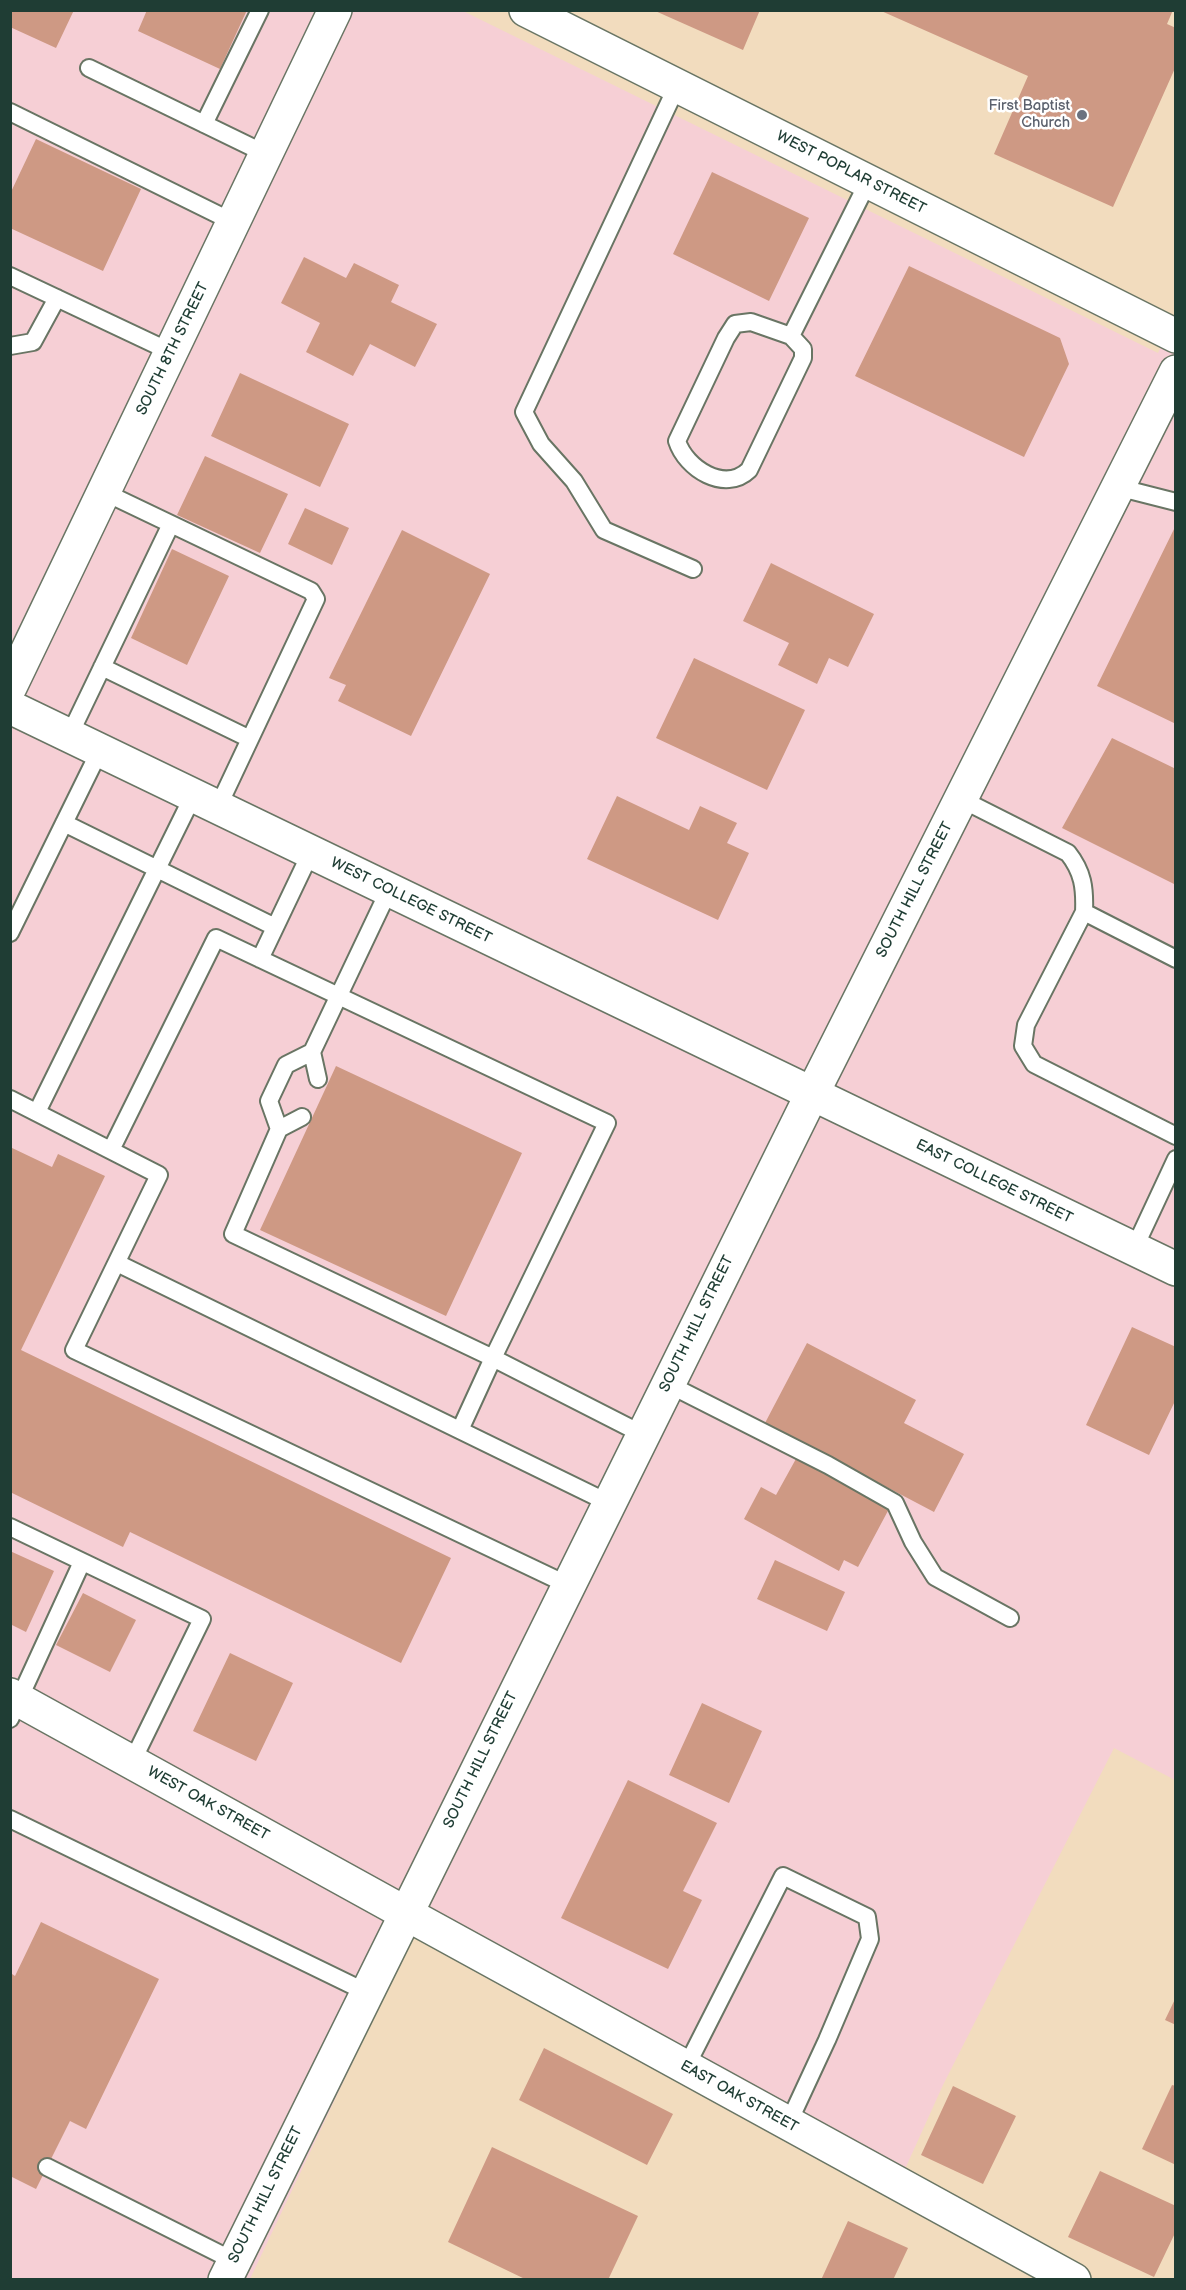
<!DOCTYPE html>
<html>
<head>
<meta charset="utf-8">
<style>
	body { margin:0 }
	#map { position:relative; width:1186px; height:2290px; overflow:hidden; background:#f2dcbe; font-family:"Balsamiq Sans",sans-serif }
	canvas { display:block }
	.frame { position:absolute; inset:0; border:12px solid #1f3d34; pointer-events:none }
</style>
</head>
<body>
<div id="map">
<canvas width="1186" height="2290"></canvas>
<div class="frame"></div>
</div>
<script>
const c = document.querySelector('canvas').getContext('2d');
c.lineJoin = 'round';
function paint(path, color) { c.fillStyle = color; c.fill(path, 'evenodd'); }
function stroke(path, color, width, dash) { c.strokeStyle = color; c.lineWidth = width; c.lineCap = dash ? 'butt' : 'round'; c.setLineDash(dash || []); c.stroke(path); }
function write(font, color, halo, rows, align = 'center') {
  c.font = font + ' "Balsamiq Sans",sans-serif'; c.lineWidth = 5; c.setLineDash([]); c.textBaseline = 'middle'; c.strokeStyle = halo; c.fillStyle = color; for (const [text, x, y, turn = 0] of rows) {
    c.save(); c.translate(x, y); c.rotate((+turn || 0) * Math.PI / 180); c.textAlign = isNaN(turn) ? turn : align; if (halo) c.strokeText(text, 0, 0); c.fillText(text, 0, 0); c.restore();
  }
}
const built = new Path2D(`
	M 11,11 L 463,11 L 1158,353 L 1175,317 L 1175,1780 L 1114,1748 L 943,2085 L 896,2189 L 421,1918 L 250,2279 L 11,2280 Z`);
const building = new Path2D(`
	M 10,10 L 74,10 L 56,48 L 10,27 Z
	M 147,10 L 247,10 L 220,69 L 138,31 Z
	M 653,10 L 760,10 L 743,50 Z
	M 879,10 L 1173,10 L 1167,24 L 1176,28 L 1176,66 L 1113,207 L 994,154 L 1028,76 Z
	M 36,139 L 141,189 L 103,271 L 10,228 L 10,194 Z
	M 712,172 L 809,218 L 769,301 L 673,254 Z
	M 304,257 L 346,278 L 354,263 L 399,285 L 391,302 L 437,324 L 415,367 L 370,344 L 353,376 L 306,352 L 320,323 L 281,303 Z
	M 909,266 L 1060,338 L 1069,364 L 1024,457 L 855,376 Z
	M 240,373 L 349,424 L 320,487 L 211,436 Z
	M 205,456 L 288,494 L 260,553 L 177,515 Z
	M 305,508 L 349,528 L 332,565 L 288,544 Z
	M 1176,525 L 1176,724 L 1097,686 Z
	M 402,530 L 490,574 L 411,736 L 338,701 L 346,685 L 329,678 Z
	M 172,549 L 229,576 L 187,665 L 131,638 Z
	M 771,563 L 874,614 L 848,667 L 829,658 L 817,684 L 778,665 L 789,643 L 743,621 Z
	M 694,658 L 805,710 L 767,790 L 656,738 Z
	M 1112,738 L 1176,769 L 1176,885 L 1062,828 Z
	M 617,796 L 689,830 L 700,806 L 737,823 L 727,843 L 749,853 L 718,920 L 587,859 Z
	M 336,1066 L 522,1153 L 446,1316 L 260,1230 Z
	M 10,1147 L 52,1167 L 58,1154 L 105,1176 L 21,1350 L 451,1558 L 401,1663 L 130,1532 L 123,1547 L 10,1492 Z
	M 1132,1327 L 1176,1347 L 1176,1399 L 1149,1455 L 1086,1425 Z
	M 807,1343 L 916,1400 L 904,1423 L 964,1454 L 934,1512 L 765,1423 Z
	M 797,1457 L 890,1507 L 858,1567 L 844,1560 L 839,1571 L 744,1519 L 761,1487 L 776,1495 Z
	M 10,1551 L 54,1571 L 26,1632 L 10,1624 Z
	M 775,1560 L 845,1592 L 827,1631 L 757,1599 Z
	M 83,1593 L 136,1620 L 110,1672 L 56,1645 Z
	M 230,1653 L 293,1683 L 256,1761 L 193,1731 Z
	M 702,1703 L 762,1731 L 729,1803 L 669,1775 Z
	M 628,1780 L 717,1823 L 683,1891 L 702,1900 L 668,1969 L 561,1918 Z
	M 41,1922 L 159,1979 L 86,2129 L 70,2121 L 36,2189 L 10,2176 L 10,1978 L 12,1974 L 15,1976 Z
	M 1176,1997 L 1176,2025 L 1165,2020 Z
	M 544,2048 L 673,2114 L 647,2165 L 519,2100 Z
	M 1172,2085 L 1176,2086 L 1176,2165 L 1142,2149 Z
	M 953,2086 L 1016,2116 L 983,2184 L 921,2155 Z
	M 492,2147 L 638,2216 L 608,2280 L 527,2280 L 448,2242 Z
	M 1100,2171 L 1176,2206 L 1176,2231 L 1154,2277 L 1068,2237 Z
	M 848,2221 L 908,2248 L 893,2280 L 821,2280 Z`);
const service = new Path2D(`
	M 89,68 L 266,154
	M 677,86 L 524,412 L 541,444 L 574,481 L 604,530 L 693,569
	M 10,112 L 233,222
	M 204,124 L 260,10
	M 10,276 L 171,352
	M 791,336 L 803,349 L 803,358 L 749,470 C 725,493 686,469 677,441 L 726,338 L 735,324 L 751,322 L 791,336 L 868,182
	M 10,346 L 33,342 L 57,298
	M 1117,487 L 1176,502
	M 104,492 L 311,591 L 316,599 L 218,807
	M 102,667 L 250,739
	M 69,736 L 171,524
	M 961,799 L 1068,853 C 1083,872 1085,888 1084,912
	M 64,823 L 275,927
	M 10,933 L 100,750
	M 260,959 L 311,852
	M 1176,959 L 1084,912 L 1026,1025 L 1023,1046 L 1034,1064 L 1176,1136
	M 312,1052 L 318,1079
	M 10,1099 L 159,1175 L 74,1350 L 568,1585
	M 37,1112 L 193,796
	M 302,1117 L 279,1129 L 233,1234 L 493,1358 L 460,1430
	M 279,1129 L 269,1101 L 286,1065 L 312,1052 L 389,890
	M 111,1150 L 216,938 L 607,1123 L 493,1358 L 642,1434
	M 1134,1249 L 1176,1159
	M 117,1263 L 609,1503
	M 668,1384 L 828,1465 L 895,1503 L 913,1542 L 935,1577 L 1010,1618
	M 10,1527 L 202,1619 L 132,1762
	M 10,1719 L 82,1562
	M 10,1819 L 366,1992
	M 686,2067 L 783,1876 L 867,1917 L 870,1939 L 827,2040 L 788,2124
	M 47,2167 L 234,2261`);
const minor = new Path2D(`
	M 10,687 L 335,10
	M 10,707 L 1176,1269
	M 10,1695 L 405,1913 L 1074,2280`);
const tertiary = new Path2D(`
	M 526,10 L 1176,336`);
const primary = new Path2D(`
	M 225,2280 L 812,1094 L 1176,372`);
const markers = [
	[1082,115,6,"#6b7280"]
];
const worshipNames = [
	["First Baptist",1070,106],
	["Church",1070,123]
];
const streetNames = [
	["WEST POPLAR STREET",851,173,27],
	["SOUTH 8TH STREET",173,349,-64],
	["SOUTH HILL STREET",915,890,-63],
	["WEST COLLEGE STREET",411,901,26],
	["EAST COLLEGE STREET",994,1182,26],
	["SOUTH HILL STREET",697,1324,-64],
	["SOUTH HILL STREET",481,1760,-64],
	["WEST OAK STREET",208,1804,29],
	["EAST OAK STREET",739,2097,29],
	["SOUTH HILL STREET",266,2195,-64]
];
paint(built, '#f6cfd5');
paint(building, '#ce9984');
stroke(service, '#697564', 20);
stroke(minor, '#697564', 36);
stroke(tertiary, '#697564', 36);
stroke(primary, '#697564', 36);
stroke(service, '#fff', 16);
stroke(minor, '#fff', 33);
stroke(tertiary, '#fff', 33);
stroke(primary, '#fff', 33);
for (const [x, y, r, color] of markers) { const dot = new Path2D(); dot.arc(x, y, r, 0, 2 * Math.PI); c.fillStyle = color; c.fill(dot); stroke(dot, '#fff', 2); }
write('15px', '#5b616d', '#fff', worshipNames, 'right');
write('15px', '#1f3d34', '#fff', streetNames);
</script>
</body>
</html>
